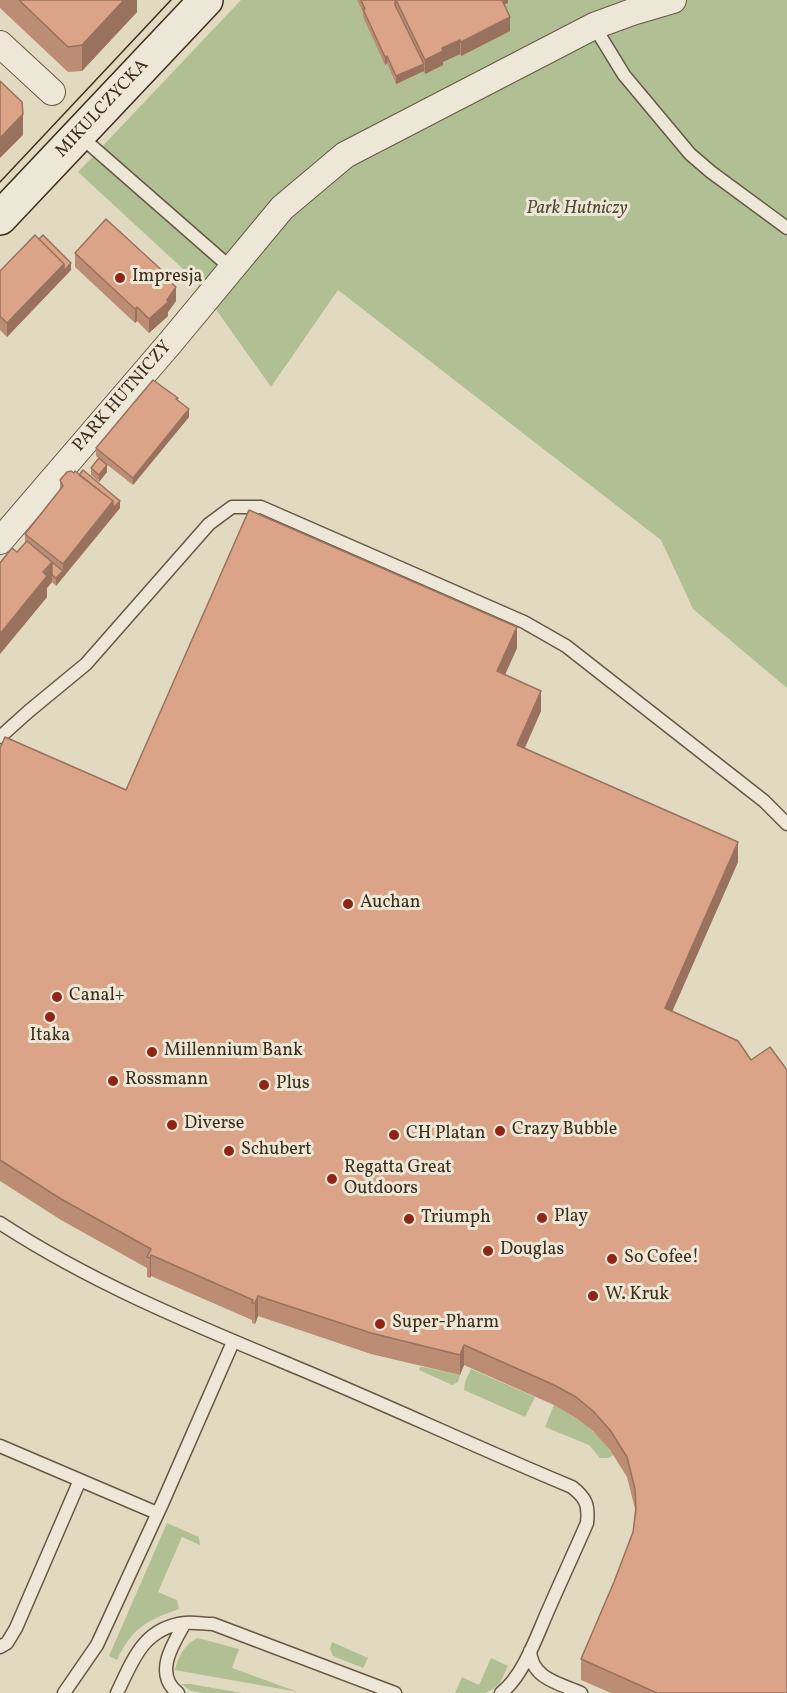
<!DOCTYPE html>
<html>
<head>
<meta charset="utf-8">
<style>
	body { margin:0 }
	canvas { display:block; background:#e2dac0 }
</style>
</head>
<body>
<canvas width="787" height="1693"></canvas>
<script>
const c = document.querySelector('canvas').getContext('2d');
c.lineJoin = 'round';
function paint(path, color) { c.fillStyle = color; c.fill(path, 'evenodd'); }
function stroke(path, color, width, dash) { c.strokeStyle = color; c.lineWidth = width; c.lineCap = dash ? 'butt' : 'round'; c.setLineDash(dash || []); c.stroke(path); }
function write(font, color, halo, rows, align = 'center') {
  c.font = font + ' Vollkorn,serif'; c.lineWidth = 6; c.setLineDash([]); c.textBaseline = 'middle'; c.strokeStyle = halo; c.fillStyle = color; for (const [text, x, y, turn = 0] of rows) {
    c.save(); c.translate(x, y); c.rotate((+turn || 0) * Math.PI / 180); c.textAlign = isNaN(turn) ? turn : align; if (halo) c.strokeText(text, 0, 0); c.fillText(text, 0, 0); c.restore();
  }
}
const green = new Path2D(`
	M 241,0 L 787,0 L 787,688 L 693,609 L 661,540 L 338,290 L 271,387 L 195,280 L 78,172 Z
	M 420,1367 L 423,1367 L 460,1375 L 458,1382 L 452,1385 L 419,1370 Z
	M 471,1369 L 535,1397 L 525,1417 L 464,1390 L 465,1382 Z
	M 554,1405 C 577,1418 599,1432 613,1455 L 609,1458 L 600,1458 L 589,1445 L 545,1427 Z
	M 167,1523 L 199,1537 L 200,1545 L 182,1537 L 158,1592 L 177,1600 L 179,1609 C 146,1621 133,1627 117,1660 L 109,1656 Z
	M 198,1638 L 239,1649 L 232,1668 L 298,1692 L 175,1670 C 178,1657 185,1643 198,1638 Z
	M 332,1642 L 368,1658 L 363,1668 L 333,1656 L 330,1649 Z
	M 491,1658 L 508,1666 L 500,1683 L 493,1689 L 485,1693 L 455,1693 L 462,1677 L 479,1685 Z
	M 181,1684 L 190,1684 L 242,1693 L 203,1693 L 191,1691 Z`);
const service = new Path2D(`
	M 594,26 L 624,75 L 690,154 L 711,172 L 787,228
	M 79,135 L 231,268
	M 0,737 L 29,711 L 86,664 L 209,524 L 232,507 L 261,507 L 524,622 L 566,646 L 764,801 L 787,824
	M 0,1223 C 92,1283 192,1324 293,1366 C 387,1405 478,1448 572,1487 C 586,1498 589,1505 587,1523 C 574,1553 560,1583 547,1613 C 536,1638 523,1676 501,1693
	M 0,1446 L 157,1513
	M 0,1647 L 7,1643 L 16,1628 L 80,1480
	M 530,1651 C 532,1679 559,1683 581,1693
	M 64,1693 L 97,1645 L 162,1504 L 233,1342
	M 117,1693 C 133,1660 143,1628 185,1623 C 194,1622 204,1624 213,1624 L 395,1693
	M 178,1693 C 153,1674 173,1644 185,1623`);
const minor = new Path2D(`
	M 0,44 L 52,92
	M 0,541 L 170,343 L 282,208 L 345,155 L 594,26 L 632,12 L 673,0`);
const secondary = new Path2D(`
	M 0,218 L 206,0`);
const tram = new Path2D(`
	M 0,182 L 171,0`);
const wall = new Path2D(`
	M 0,0 L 137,0 L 137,12 L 82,71 L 68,72 L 0,8 Z
	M 357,0 L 508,0 L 508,3 L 504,5 L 510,31 L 461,56 L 460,54 L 443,62 L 443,65 L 425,74 L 423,71 L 396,84 L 387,63 L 385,65 L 363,17 L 363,12 Z
	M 75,253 L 167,278 L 176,301 L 168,312 L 168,316 L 149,333 L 137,321 L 135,323 L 75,267 Z
	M 71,270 L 7,337 L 0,330 L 0,271 Z
	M 178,400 L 189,417 L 133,485 L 96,456 L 96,448 Z
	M 91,468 L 107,472 L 99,482 L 91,475 Z
	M 60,480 L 120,508 L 56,586 L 52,582 L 47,588 L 47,597 L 0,654 L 0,563 L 17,552 L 25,544 L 25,534 L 60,489 Z
	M 517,648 L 505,675 L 541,711 L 525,748 L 738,862 L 672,1011 L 787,1693 L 611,1693 L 581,1680 L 581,1659 L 614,1582 L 633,1532 L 635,1509 L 627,1477 L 610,1450 L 593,1431 L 576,1418 L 554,1405 L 464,1365 L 460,1375 L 371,1354 L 258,1316 L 255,1324 L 252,1323 L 252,1320 L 151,1276 L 150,1278 L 147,1277 L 147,1268 L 61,1220 L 0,1181 L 0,748 L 126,790 Z`);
const shadedWall = new Path2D(`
	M 124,0 L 137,0 L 137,12 L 82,71 L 82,45 Z
	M 499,0 L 508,0 L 508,3 L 499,7 Z
	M 510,17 L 510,31 L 461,56 L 461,42 Z
	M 460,40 L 460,54 L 443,62 L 443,65 L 425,74 L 425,60 L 442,48 Z
	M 387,56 L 387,63 L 385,65 L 385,57 Z
	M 424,64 L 424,71 L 396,84 L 396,76 Z
	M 23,114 L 23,135 L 0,158 L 0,138 Z
	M 71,263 L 71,270 L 7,337 L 7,323 L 64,264 Z
	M 176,287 L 176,301 L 168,312 L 168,316 L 149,333 L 149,319 L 167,300 Z
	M 137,307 L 137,321 L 135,323 L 135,309 Z
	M 189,409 L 189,417 L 133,485 L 133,478 Z
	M 107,465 L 107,472 L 99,482 L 99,475 Z
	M 113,501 L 120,501 L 120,508 L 56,586 L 56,578 L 63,571 L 63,564 Z
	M 52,562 L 52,582 L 47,588 L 47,597 L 0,654 L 0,634 Z
	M 517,627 L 517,648 L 497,692 L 497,671 Z
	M 541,691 L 541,711 L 517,765 L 517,745 Z
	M 738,842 L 738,862 L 665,1028 L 665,1008 Z
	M 151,1255 L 151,1276 L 150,1278 L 150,1258 Z
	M 258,1296 L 258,1316 L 255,1324 L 255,1303 Z
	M 464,1345 L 464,1365 L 460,1375 L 460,1355 Z`);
const building = new Path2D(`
	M 19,0 L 124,0 L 82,45 L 68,47 Z
	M 361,0 L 395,0 L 395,5 L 424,64 L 396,76 L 387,56 L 385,57 L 363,9 L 365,9 Z
	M 396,0 L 502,0 L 510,17 L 461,42 L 460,40 L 442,48 L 443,51 L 425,60 Z
	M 0,81 L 22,102 L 23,114 L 0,138 Z
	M 106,219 L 167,275 L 165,277 L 176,287 L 167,300 L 168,302 L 149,319 L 137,307 L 135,309 L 75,253 Z
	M 35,235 L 64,264 L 7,323 L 0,316 L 0,271 Z
	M 43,235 L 71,263 L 64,271 L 64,264 L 39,239 Z
	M 153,380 L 178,398 L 176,399 L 189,409 L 133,478 L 96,448 Z
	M 99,458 L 107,465 L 99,475 L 91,468 Z
	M 83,470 L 120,501 L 113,508 L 113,501 L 79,475 Z
	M 71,471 L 74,473 L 75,471 L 113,501 L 63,564 L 25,534 L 63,486 L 60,480 L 67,472 Z
	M 249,510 L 517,627 L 497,671 L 541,691 L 517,745 L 738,842 L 665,1008 L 738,1041 L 751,1060 L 770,1047 L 787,1070 L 787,1693 L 657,1693 L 581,1659 L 614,1582 L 633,1532 L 636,1509 L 635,1489 L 627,1457 L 610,1430 L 593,1411 L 576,1397 L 554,1385 L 464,1345 L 460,1355 L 371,1333 L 258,1296 L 255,1303 L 252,1303 L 253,1300 L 151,1255 L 150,1258 L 147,1257 L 151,1249 L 61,1199 L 0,1160 L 0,748 L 5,737 L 126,790 Z
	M 27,541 L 52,562 L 43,572 L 47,576 L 0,634 L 0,563 L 12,548 L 17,552 Z
	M 52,562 L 63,571 L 56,578 L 52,575 Z`);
const markers = [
	[120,278,6,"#8f2418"],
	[348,904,6,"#8f2418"],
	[57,997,6,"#8f2418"],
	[50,1017,6,"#8f2418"],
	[152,1052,6,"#8f2418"],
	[113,1081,6,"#8f2418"],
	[264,1085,6,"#8f2418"],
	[172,1125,6,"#8f2418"],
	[500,1131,6,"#8f2418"],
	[394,1135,6,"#8f2418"],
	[229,1151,6,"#8f2418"],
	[332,1179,6,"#8f2418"],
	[542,1218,6,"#8f2418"],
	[409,1219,6,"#8f2418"],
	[488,1251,6,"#8f2418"],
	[612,1259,6,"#8f2418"],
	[593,1296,6,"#8f2418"],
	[380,1324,6,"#8f2418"]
];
const streetNames = [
	["MIKULCZYCKA",103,109,-47],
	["PARK HUTNICZY",123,397,-49]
];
const parkNames = [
	["Park Hutniczy",577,210]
];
const poiNames = [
	["Impresja",132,278],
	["Auchan",360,904],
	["Canal+",69,997],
	["Itaka",50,1037,"center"],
	["Millennium Bank",164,1052],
	["Rossmann",125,1081],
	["Plus",276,1085],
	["Diverse",184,1125],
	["Crazy Bubble",512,1131],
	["CH Platan",406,1135],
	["Schubert",241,1151],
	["Regatta Great",344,1169],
	["Outdoors",344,1190],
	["Play",554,1218],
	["Triumph",421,1219],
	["Douglas",500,1251],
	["So Cofee!",624,1259],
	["W. Kruk",605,1296],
	["Super-Pharm",392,1324]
];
paint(green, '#b1c094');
stroke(service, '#675844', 15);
stroke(minor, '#675844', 28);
stroke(secondary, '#3e2d1a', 36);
stroke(service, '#ece7d6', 12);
stroke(minor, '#ece7d6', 26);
stroke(secondary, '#ece7d6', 33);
stroke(tram, '#3e2d1a', 1.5);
paint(wall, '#bc8c74');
paint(shadedWall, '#99725e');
paint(building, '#dba387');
stroke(building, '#99725e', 1.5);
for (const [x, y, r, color] of markers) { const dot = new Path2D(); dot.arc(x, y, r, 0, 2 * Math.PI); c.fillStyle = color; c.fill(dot); stroke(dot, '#ece7d6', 2); }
write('18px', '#3e2d1a', '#ece7d6', streetNames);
write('italic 18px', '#554a32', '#ece7d6', parkNames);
write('18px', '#3e2d1a', '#ece7d6', poiNames, 'left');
</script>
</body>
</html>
